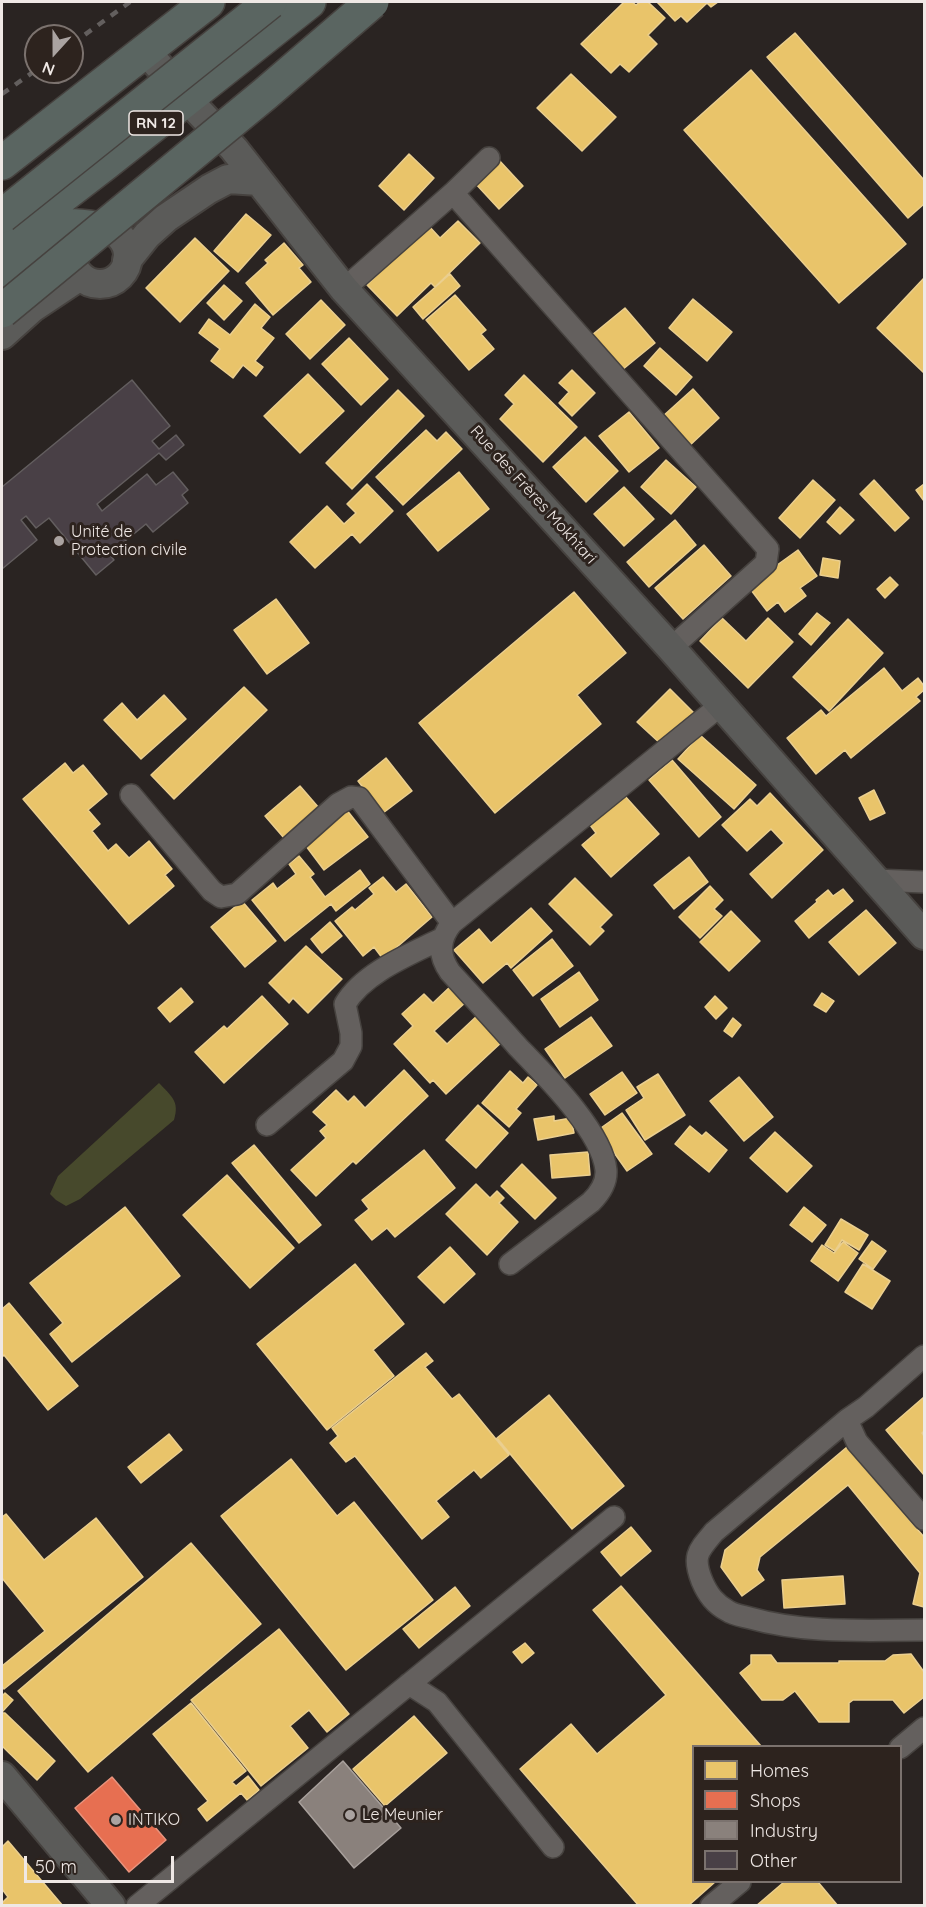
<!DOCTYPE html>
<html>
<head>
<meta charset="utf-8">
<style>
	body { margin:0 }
	#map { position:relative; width:926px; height:1907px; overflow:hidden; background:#2a2422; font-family:Quicksand,sans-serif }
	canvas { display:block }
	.frame { position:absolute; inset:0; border:3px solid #efe8e5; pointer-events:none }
	.legend { position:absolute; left:692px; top:1745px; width:210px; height:138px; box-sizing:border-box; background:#2d231e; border:2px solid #7b726e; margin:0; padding:8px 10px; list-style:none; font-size:18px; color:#efe8e5 }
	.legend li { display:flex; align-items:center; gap:12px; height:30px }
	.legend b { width:30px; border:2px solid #7b726e }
	.north { position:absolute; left:24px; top:24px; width:60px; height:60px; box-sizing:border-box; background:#2d231e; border:2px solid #7b726e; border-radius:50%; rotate:201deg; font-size:16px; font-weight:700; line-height:24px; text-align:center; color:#efe8e5 }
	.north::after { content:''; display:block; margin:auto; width:21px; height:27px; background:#aaa3a1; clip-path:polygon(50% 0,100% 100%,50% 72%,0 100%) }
	.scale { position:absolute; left:24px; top:1856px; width:150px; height:27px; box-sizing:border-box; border:3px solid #efe8e5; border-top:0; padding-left:8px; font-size:18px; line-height:21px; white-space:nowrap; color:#efe8e5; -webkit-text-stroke:4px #2d231e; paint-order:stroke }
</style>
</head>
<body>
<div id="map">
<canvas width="926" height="1907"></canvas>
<div class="frame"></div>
<ul class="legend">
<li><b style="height:16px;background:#e9c46a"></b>Homes</li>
<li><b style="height:16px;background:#e76f51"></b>Shops</li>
<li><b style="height:16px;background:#8a817c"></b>Industry</li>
<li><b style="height:16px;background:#494046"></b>Other</li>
</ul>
<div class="north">N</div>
<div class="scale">50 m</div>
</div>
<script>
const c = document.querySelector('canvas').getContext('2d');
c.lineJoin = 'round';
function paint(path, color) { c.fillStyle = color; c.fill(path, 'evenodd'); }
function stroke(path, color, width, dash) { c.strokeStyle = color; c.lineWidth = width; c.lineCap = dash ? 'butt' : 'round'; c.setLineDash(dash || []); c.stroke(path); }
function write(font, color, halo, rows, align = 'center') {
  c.font = font + ' Quicksand,sans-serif'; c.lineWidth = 6; c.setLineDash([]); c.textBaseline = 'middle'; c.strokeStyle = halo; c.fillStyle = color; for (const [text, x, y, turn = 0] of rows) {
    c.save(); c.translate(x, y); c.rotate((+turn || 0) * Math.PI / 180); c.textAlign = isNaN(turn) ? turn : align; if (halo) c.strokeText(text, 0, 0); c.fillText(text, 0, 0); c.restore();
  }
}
const green = new Path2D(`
	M 159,1083 C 171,1096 180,1101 174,1120 L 80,1199 L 66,1206 L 56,1200 L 50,1194 L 58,1176 Z`);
const homes = new Path2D(`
	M 624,2 L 632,2 L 636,5 L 640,2 L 648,2 L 665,18 L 648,35 L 657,44 L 629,72 L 620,64 L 611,73 L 581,44 Z
	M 657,2 L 718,2 L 711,7 L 707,3 L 687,22 L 681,16 L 675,21 Z
	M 795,33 L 924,180 L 924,204 L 908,218 L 767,57 Z
	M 751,70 L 906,244 L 839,303 L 684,130 Z
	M 571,74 L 616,117 L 582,151 L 537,108 Z
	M 409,154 L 434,178 L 404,210 L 379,186 Z
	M 498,159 L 523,186 L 499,209 L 474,182 Z
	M 246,214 L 271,235 L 238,272 L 214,251 Z
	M 458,221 L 480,243 L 435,287 L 431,283 L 397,316 L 367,285 L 427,224 L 440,238 Z
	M 195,238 L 229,271 L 180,322 L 146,288 Z
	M 284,243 L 303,265 L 299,268 L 311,282 L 273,315 L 246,283 L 268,263 L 265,260 Z
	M 450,274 L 460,286 L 423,319 L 413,307 Z
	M 924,278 L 924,373 L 877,328 Z
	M 224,285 L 242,301 L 224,320 L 207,303 Z
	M 455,295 L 486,330 L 481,334 L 494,349 L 469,370 L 426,320 Z
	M 693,299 L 732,332 L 707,361 L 669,328 Z
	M 321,300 L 345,325 L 310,359 L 286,334 Z
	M 255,304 L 270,317 L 261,328 L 274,338 L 255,361 L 263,367 L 256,376 L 243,365 L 233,378 L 211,361 L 220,349 L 199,333 L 209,319 L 230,335 Z
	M 625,308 L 655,343 L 622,370 L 592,335 Z
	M 349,338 L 388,379 L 361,405 L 322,364 Z
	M 660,348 L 692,377 L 676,395 L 644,366 Z
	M 572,370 L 595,393 L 572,416 L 559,403 L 569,392 L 559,383 Z
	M 308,374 L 344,411 L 300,453 L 264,416 Z
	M 524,375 L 577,427 L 543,462 L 500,419 L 514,404 L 505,395 Z
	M 693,389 L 719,418 L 688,447 L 662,417 Z
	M 398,390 L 424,416 L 352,489 L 326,463 Z
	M 629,412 L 659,448 L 629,472 L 599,436 Z
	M 426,430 L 437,441 L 446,432 L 462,449 L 403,505 L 376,477 Z
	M 585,437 L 618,471 L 586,502 L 553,467 Z
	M 666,460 L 696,487 L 671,514 L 641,487 Z
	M 459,472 L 489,509 L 438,551 L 407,514 Z
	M 813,480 L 835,500 L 800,538 L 779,518 Z
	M 874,480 L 909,518 L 895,531 L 860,494 Z
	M 367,484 L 393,511 L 360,543 L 352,534 L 315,568 L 290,542 L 327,506 L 344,524 L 356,513 L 347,504 Z
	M 924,484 L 924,501 L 916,490 Z
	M 624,487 L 654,519 L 624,546 L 594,514 Z
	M 840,507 L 854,520 L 840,534 L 827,522 Z
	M 675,520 L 696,545 L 649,587 L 627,562 Z
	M 704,545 L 731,576 L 683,619 L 655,588 Z
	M 798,550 L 817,576 L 800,588 L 806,596 L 785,612 L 778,602 L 767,611 L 748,586 Z
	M 823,558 L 840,561 L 838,578 L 820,575 Z
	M 890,577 L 898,585 L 885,598 L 877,589 Z
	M 574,592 L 626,653 L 577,695 L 601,724 L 495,813 L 419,723 Z
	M 276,599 L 309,643 L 267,674 L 234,630 Z
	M 817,613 L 830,623 L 811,645 L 799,634 Z
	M 722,618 L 746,641 L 768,618 L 793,642 L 748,688 L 700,641 Z
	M 848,619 L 883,653 L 829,711 L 793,677 Z
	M 884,668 L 902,691 L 918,678 L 924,686 L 924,690 L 916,697 L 920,701 L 851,758 L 845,750 L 816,774 L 787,738 L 821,710 L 826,716 Z
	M 244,687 L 267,710 L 174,799 L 151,775 Z
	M 670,689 L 694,713 L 662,745 L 637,722 Z
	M 164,695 L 186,719 L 141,759 L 104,720 L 122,703 L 137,720 Z
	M 700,735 L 756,785 L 734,809 L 678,759 Z
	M 386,758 L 412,791 L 383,813 L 358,781 Z
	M 672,760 L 721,817 L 699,837 L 649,780 Z
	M 65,763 L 73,773 L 83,765 L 107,794 L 88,810 L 100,824 L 92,831 L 108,851 L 116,844 L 129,858 L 149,841 L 172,869 L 165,875 L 174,886 L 129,924 L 23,799 Z
	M 300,786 L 319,808 L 284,838 L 265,816 Z
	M 874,790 L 885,813 L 870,820 L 859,798 Z
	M 770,793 L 823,850 L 772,898 L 750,874 L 784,843 L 771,829 L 747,851 L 722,825 L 750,799 L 757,806 Z
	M 624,795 L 659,834 L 611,877 L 582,845 L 596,833 L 590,825 Z
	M 346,809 L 368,837 L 324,870 L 303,842 Z
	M 299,856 L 314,874 L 310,877 L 325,897 L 360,870 L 370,884 L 336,911 L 331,904 L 285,941 L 252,900 L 273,883 L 277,889 L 296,874 L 289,864 Z
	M 689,857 L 708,882 L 674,909 L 654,885 Z
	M 383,877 L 396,892 L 406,884 L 432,917 L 383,959 L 374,947 L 363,956 L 335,921 L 352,907 L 355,910 L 374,894 L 369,888 Z
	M 575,878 L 612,915 L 600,927 L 604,931 L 590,945 L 549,904 Z
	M 710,886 L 723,900 L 714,909 L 722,916 L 700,938 L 679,917 Z
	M 843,889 L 853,901 L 809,938 L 795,921 L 817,902 L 816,900 L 828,890 L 833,896 Z
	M 242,901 L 276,941 L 245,967 L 211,927 Z
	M 531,908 L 552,931 L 511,968 L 507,963 L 483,983 L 454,950 L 479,929 L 491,943 Z
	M 866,910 L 896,943 L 859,975 L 829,942 Z
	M 731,911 L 760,941 L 729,971 L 700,942 Z
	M 330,922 L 342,936 L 322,953 L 311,939 Z
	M 552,939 L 573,966 L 533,996 L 513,970 Z
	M 306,946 L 342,979 L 308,1013 L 293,998 L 289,1003 L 269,983 Z
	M 579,972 L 598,1000 L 560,1027 L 541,999 Z
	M 452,985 L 467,1001 L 434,1031 L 447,1044 L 479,1014 L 504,1040 L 446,1094 L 433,1080 L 430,1083 L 394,1044 L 413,1026 L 402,1014 L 424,994 L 433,1003 Z
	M 181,988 L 193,1002 L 170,1022 L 158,1008 Z
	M 822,993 L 834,1001 L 826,1012 L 814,1005 Z
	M 262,996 L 288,1024 L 224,1083 L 195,1052 L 224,1026 L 227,1029 Z
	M 715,996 L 727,1008 L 716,1019 L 705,1007 Z
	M 591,1017 L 612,1046 L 565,1078 L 545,1049 Z
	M 733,1018 L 741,1025 L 732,1037 L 724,1031 Z
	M 404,1070 L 428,1096 L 356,1164 L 353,1161 L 316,1196 L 291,1170 L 326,1138 L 320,1131 L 327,1125 L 313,1112 L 336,1090 L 348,1102 L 354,1096 L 365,1108 Z
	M 510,1071 L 523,1083 L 528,1077 L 537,1085 L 516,1109 L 521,1113 L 509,1127 L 482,1103 Z
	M 622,1072 L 637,1093 L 605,1115 L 590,1094 Z
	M 658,1074 L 685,1115 L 645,1140 L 626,1110 L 644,1098 L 637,1087 Z
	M 739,1077 L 773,1117 L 744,1141 L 710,1101 Z
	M 478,1105 L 508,1133 L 476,1168 L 446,1140 Z
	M 622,1113 L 652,1154 L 627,1171 L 598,1130 Z
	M 554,1116 L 554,1121 L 571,1118 L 574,1133 L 538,1140 L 534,1119 Z
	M 690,1126 L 702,1136 L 706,1132 L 727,1150 L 709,1172 L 675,1144 Z
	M 775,1132 L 812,1166 L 787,1192 L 750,1158 Z
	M 254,1145 L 321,1225 L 299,1243 L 232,1163 Z
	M 424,1150 L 455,1188 L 395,1237 L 387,1228 L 372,1240 L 355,1220 L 369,1209 L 362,1200 Z
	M 588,1152 L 590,1175 L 552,1178 L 550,1155 Z
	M 522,1164 L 556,1198 L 535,1219 L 501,1186 Z
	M 227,1175 L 294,1248 L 250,1288 L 183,1215 Z
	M 476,1184 L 490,1198 L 497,1191 L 504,1198 L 499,1203 L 518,1222 L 487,1255 L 446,1214 Z
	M 125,1207 L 180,1276 L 72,1362 L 50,1334 L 63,1323 L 30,1283 Z
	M 804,1207 L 826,1225 L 812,1242 L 790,1225 Z
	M 841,1219 L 868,1235 L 859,1250 L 842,1240 L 835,1251 L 825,1245 Z
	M 872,1241 L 886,1251 L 873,1269 L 859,1259 Z
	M 843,1242 L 858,1253 L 838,1281 L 811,1261 L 822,1245 L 834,1253 Z
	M 450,1247 L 475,1274 L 444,1303 L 418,1277 Z
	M 355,1264 L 404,1324 L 373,1350 L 394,1376 L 327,1430 L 257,1344 Z
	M 863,1264 L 890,1281 L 872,1309 L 845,1292 Z
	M 9,1303 L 78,1386 L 48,1410 L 4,1355 L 2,1357 L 2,1309 Z
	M 426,1353 L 433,1361 L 425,1367 L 452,1399 L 459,1394 L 509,1455 L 481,1478 L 474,1470 L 436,1501 L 449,1517 L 422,1539 L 355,1456 L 346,1462 L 330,1443 L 338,1436 L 332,1428 Z
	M 549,1395 L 624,1486 L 572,1529 L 497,1438 Z
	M 924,1397 L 924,1431 L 922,1433 L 924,1436 L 924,1475 L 886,1430 Z
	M 169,1434 L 182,1450 L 141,1483 L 128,1467 Z
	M 847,1447 L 924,1537 L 924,1607 L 913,1604 L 920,1573 L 848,1485 L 760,1557 L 757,1570 L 764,1580 L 742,1596 L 721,1567 L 725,1550 Z
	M 291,1459 L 337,1516 L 354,1502 L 433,1600 L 346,1670 L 221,1516 Z
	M 6,1514 L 44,1560 L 96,1518 L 143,1577 L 4,1689 L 2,1686 L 2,1666 L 45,1631 L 2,1578 L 2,1517 Z
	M 631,1527 L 651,1551 L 621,1576 L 601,1552 Z
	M 191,1543 L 261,1624 L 88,1772 L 18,1691 Z
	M 843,1576 L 845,1604 L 784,1608 L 782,1580 Z
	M 621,1586 L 761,1746 L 694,1746 L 694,1882 L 715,1882 L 688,1906 L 639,1906 L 520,1769 L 571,1724 L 597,1754 L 666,1695 L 593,1610 Z
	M 455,1587 L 470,1606 L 419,1648 L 403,1629 Z
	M 279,1629 L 349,1714 L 327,1732 L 309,1710 L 290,1726 L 308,1748 L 261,1786 L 191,1700 Z
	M 525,1643 L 534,1653 L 522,1663 L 513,1652 Z
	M 911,1654 L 924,1672 L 924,1697 L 904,1713 L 893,1700 L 853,1700 L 849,1703 L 849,1722 L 819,1722 L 795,1691 L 783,1700 L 762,1700 L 740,1673 L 751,1664 L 751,1655 L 771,1655 L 777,1663 L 839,1663 L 839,1661 L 885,1661 L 893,1655 Z
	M 5,1693 L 13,1700 L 2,1712 L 2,1696 Z
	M 191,1703 L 246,1771 L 232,1782 L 236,1786 L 248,1776 L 259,1790 L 247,1800 L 241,1793 L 207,1821 L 198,1809 L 208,1801 L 153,1734 Z
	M 2,1713 L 5,1713 L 55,1761 L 37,1780 L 2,1746 Z
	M 414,1716 L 447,1753 L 385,1806 L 353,1769 Z
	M 8,1841 L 63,1906 L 2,1906 L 2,1903 L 8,1897 L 2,1889 L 2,1847 Z
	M 784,1882 L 818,1882 L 838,1906 L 756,1906 Z`);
const shops = new Path2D(`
	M 112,1777 L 166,1840 L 129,1872 L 75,1808 Z`);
const industry = new Path2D(`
	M 343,1761 L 401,1828 L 354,1868 L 299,1802 Z`);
const building = new Path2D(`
	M 132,380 L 170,426 L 152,441 L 159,449 L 176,435 L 184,445 L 166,460 L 159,453 L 97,504 L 102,511 L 147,474 L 156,485 L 173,472 L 188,490 L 182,495 L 188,503 L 153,532 L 146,524 L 109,554 L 114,560 L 96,575 L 49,518 L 36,528 L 26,516 L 21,520 L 37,540 L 2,569 L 2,487 Z`);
const street = new Path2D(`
	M 489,158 L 453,193 L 768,549 L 766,563 L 671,648
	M 344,289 L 453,193
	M 131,795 L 212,891 L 221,897 L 237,894 L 338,804 L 351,797 L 359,798 L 452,923
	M 875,880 L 924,882
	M 267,1125 L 343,1061 L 351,1046 L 351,1033 L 345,1004 C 364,972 411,954 443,938
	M 510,1264 L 591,1202 C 600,1193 607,1183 606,1170 C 602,1131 545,1075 518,1047 C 496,1022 473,997 450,972 C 438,955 439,939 452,923 L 721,705
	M 924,1356 L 866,1407 L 847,1420 L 857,1442 L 924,1519
	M 847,1420 L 714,1532 C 698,1551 692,1556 702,1581 C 708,1595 715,1604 728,1611 C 734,1615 743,1616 750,1618 C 806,1634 867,1630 924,1630
	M 409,1684 L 437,1702 L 553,1847
	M 900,1748 L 924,1728
	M 137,1906 L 614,1517
	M 711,1906 L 740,1882`);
const secondary = new Path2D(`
	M 146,51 L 187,99 L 234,149 L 344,289 L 671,648 L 924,935
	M72 256a28 28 0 1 1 56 0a28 28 0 1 1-56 0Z
	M 127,260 L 147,235 L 166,218 L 209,189 L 228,179 L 259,181
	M 2,335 L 32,308 L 80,276
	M 2,1776 L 111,1906`);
const highway = new Path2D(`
	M 2,163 L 208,2
	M 2,243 L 106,163 L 309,2
	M 2,276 C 16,263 52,226 71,226 C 79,225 87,227 95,228`);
const rail = new Path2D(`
	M 72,44 L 130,2
	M 2,94 L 36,70`);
const highwayBridge = new Path2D(`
	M 2,216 L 270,2
	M 2,311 L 265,94 L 372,2`);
const markers = [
	[59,541,6,"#aaa3a1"],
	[350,1815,6,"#aaa3a1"],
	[116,1820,6,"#aaa3a1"]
];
const shields = [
	[156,123,54]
];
const shieldNames = [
	["RN 12",156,123]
];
const streetNames = [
	["Rue des Frères Mokhtari",533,495,48]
];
const poiNames = [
	["Unité de",71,532],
	["Protection civile",71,550],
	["Le Meunier",362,1815],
	["INTIKO",128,1820]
];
paint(green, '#47492c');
paint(homes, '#e9c46a');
stroke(homes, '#ebcf8f', 1.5);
paint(shops, '#e76f51');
stroke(shops, '#e9937d', 1.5);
paint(industry, '#8a817c');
stroke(industry, '#a8a09c', 1.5);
paint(building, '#494046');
stroke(building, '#635e5f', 1.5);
stroke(street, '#46423f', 24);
stroke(secondary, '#46423f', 32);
stroke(highway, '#46423f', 36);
stroke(street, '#64605e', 21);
stroke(secondary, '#5b5b59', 28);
stroke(highway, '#5a6561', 33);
stroke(rail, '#635f5e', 4.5, [8, 8]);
stroke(highwayBridge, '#46423f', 36, []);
stroke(highwayBridge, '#5a6561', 33);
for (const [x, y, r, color] of markers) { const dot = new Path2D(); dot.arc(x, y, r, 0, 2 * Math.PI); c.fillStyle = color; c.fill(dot); stroke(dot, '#2d231e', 2); }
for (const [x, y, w] of shields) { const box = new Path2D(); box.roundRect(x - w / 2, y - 12, w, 24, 4.5); c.fillStyle = '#2d231e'; c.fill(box); stroke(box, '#efe8e5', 1.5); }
write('bold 15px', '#efe8e5', null, shieldNames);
write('16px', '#efe8e5', '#2d231e', streetNames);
write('16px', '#efe8e5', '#2d231e', poiNames, 'left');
</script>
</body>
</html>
